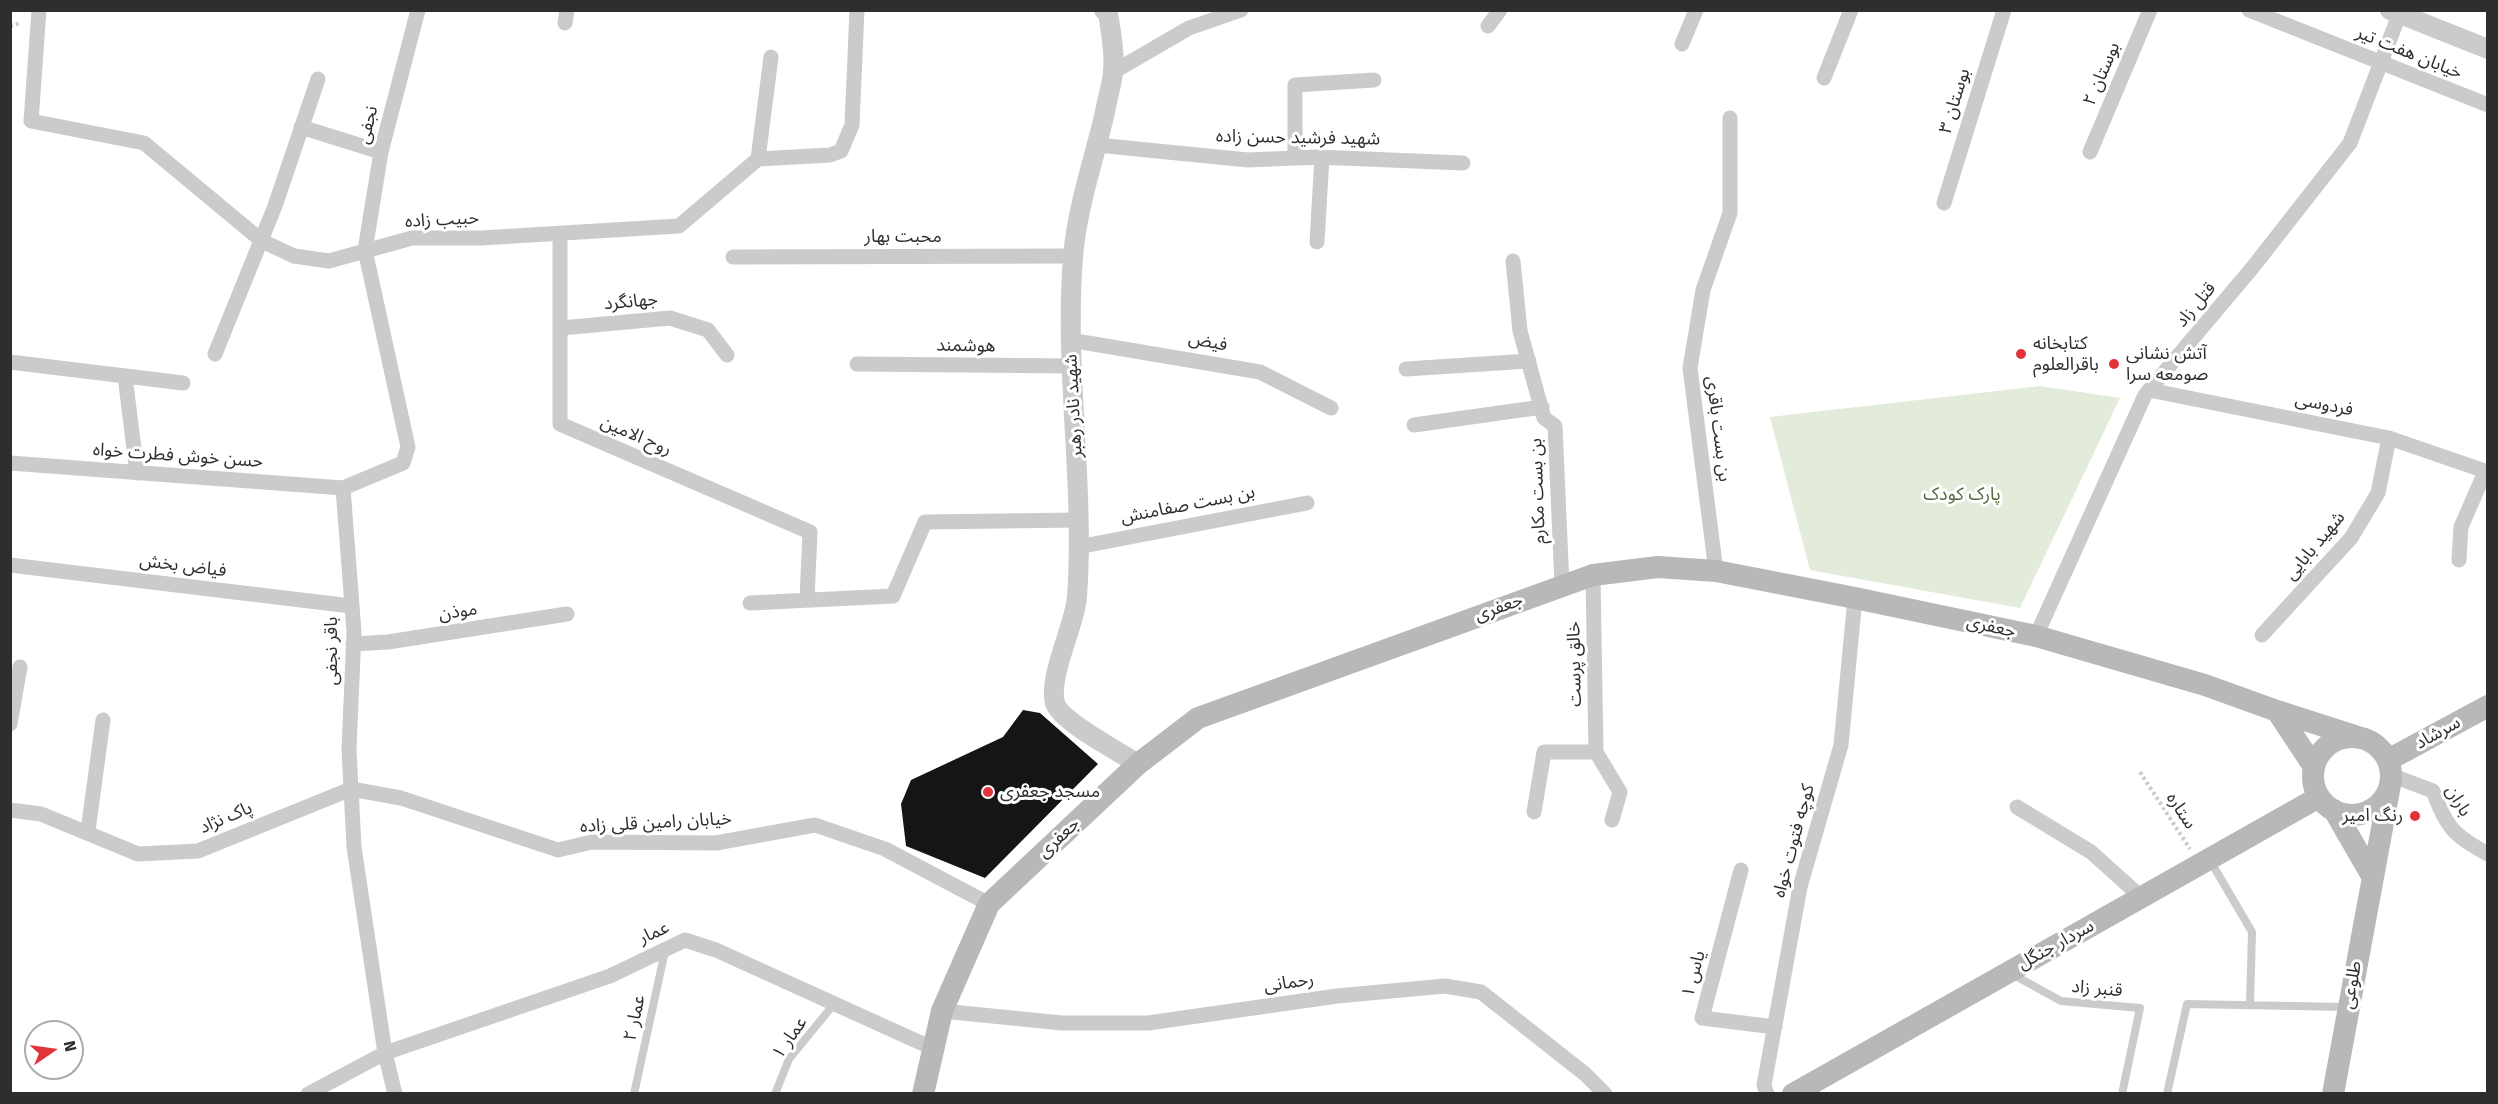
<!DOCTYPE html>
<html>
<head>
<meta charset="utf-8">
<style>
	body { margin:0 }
	#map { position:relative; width:2498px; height:1104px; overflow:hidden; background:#fff; font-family:"Fira Sans",sans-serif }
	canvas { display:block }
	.frame { position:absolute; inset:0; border:12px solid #2e2e2e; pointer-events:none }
	.north { position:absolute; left:24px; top:1020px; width:60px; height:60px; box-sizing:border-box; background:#fff; border:2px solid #ababab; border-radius:50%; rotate:77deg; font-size:16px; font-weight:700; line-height:24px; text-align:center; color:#2e2e2e }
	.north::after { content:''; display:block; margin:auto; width:21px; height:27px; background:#e2323a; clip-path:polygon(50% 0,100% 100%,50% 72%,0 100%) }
</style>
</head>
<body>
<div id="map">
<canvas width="2498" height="1104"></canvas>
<div class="frame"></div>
<div class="north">N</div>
</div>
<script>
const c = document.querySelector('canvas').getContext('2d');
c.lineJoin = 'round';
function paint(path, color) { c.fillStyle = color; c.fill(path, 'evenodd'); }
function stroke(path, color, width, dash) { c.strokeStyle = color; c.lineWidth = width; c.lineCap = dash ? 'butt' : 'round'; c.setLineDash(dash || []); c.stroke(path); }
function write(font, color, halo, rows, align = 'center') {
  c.font = font + ' "Fira Sans","Noto Sans Arabic",sans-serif'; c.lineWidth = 6; c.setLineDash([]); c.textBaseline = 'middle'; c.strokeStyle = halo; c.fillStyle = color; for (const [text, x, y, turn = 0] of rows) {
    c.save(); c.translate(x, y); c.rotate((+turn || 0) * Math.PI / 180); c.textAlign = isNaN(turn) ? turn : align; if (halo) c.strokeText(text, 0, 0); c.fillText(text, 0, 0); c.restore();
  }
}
const green = new Path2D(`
	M 2040,386 L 2120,398 L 2020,608 L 1810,570 L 1770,417 Z`);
const building = new Path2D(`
	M 1023,710 L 1040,713 L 1098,764 L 985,878 L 906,846 L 901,804 L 911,780 L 1003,737 Z`);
const path = new Path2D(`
	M 10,26 L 21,23
	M 2140,772 L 2190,849`);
const service = new Path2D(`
	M 2211,862 L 2252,932 L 2250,1005
	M 2012,974 L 2061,1001 L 2140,1008 L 2122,1094
	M 634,1094 L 665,951
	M 775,1094 L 789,1059 L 834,1004
	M 2167,1094 L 2187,1004 L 2346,1007`);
const minor = new Path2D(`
	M 39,10 L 31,121 L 144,143 L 262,241 L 294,256 L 329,261 L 412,238 L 481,238 L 679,226 L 758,159 L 830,155 L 841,151 L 852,125 L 857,10
	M 2249,10 L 2488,105
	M 565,23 L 567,10
	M 1488,26 L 1500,10
	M 1682,44 L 1696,10
	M 1113,72 L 1189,28 L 1241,10
	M 1824,78 L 1851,10
	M 301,127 L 381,152
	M 1097,145 L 1248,160 L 1317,157 L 1463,163
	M 2090,152 L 2150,10
	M 758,159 L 771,57
	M 1944,203 L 2004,10
	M 560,234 L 560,424 L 810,532 L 807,599
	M 1317,242 L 1322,157 L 1295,158 L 1295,85 L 1374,80
	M 733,257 L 1073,256
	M 1513,261 L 1520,331 L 1544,418 L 1555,426 L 1562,585
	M 561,328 L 670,318 L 708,330 L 727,355
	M 1070,340 L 1260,372 L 1331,408
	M 215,354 L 275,206 L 318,79
	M 10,362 L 183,383
	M 857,364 L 1074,366
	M 1406,369 L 1529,361
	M 125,376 L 137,473
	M 2149,390 L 2389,438 L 2488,472
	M 1414,425 L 1542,407
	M 10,463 L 343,488
	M 1078,547 L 1307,503
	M 2459,560 L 2461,527 L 2485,472
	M 10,565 L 351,606
	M 1716,571 L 1690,368 L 1703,290 L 1730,213 L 1730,118
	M 1593,575 L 1596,752
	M 750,603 L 893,596 L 925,522 L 1077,520
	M 2262,635 L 2351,538 L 2378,493 L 2389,438
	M 2036,636 L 2145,395 L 2253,267 L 2350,143 L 2401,10
	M 353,644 L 388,642 L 567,614
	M 10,724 L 20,667
	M 2391,775 L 2433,791 C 2446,827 2454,836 2488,854
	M 2017,807 L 2091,852 L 2141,897
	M 10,810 L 41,814 L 138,854 L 198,851 L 351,789 L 401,798 L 558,850 L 592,842 L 716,843 L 815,825 L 885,849 L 989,904
	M 1534,812 L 1544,752 L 1596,752 L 1620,792 L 1612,820
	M 88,831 L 103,720
	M 1741,870 L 1702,1018 L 1775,1027
	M 942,1011 L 1062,1023 L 1148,1023 L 1337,996 L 1445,986 L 1481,992 L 1585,1074 L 1605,1094
	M 308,1094 L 385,1053 L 610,976 L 685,940 L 716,950 L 932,1048
	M 395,1094 L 385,1053 L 354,847 L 349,749 L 354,632 L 343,488 L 403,463 L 408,447 L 365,250 L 381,152 L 418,10
	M 1767,1094 L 1764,1085 L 1800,887 L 1841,745 L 1855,598`);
const tertiary = new Path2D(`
	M 1104,10 L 1108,13 C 1111,32 1115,53 1113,72 C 1112,85 1107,99 1105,112 C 1094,160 1077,207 1073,257 C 1064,370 1085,484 1077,597 C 1075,625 1048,676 1055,703 C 1061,722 1120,752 1138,764
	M 2390,10 L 2488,49`);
const secondary = new Path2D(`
	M 2277,711 L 2314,767
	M2313 776a39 39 0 1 1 78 0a39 39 0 1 1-78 0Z
	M 2388,760 L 2488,706
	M 2334,810 L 2372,876
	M 923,1094 L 942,1011 L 989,904 L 1138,764 L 1198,718 L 1593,575 L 1658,567 L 1716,571 L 1855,598 L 2036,636 L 2205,685 L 2277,711 L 2361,738
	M 1793,1094 L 2319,797
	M 2333,1094 L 2390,785`);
const markers = [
	[2021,354,6,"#e2323a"],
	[2114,364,6,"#e2323a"],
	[988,792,6,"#e2323a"],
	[2415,816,6,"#e2323a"]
];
const streetNames = [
	["خیابان هفت تیر",2409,53,22],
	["بوستان ۲",2102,74,-67],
	["بوستان ۳",1955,101,-73],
	["نجفی",368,125,-76],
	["شهید فرشید حسن زاده",1298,138,1],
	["حبیب زاده",442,220,-3],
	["محبت بهار",903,237],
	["جهانگرد",631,302,-5],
	["قتل زاد",2196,305,-50],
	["فیض",1208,342,11],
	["هوشمند",966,346,1],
	["فردوسی",2324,405,11],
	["شهید نادر رهبر",1074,406,-93],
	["بن بست باقری",1718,429,83],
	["روح الامین",636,436,23],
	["حسن خوش فطرت خواه",178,456,4],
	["بن بست مکارم",1538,491,-92],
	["بن بست صفامنش",1188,505,-11],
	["شهید بابایی",2315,546,-50],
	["فیاض بخش",183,566,7],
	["جعفری",1499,608,-20],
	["موذن",458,612,-8],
	["جعفری",1991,627,12],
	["باقر نجفی",332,651,-90],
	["خالق پرست",1575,664,-91],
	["سرشاد",2438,733,-29],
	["باران",2458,801,59],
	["ستاره",2181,811,57],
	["پاک نژاد",226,818,-23],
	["خیابان رامین قلی زاده",656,823,-3],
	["جعفری",1059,838,-43],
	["کوچه فتوت خواه",1794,841,-75],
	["عمار",654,933,-24],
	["سردار جنگل",2056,945,-29],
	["یاس ۱",1694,974,-75],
	["رحمانی",1289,983,-8],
	["طلوعی",2352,985,-80],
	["قنبر زاد",2097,989,5],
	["عمار ۲",635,1018,-78],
	["عمار ۱",790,1038,-55]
];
const poiNames = [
	["کتابخانه",2033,344],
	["باقرالعلوم",2033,365],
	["آتش نشانی",2126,354],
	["صومعه سرا",2126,375],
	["مسجد جعفری",1000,792],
	["رنگ امیر",2403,816,"right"]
];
const parkNames = [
	["پارک کودک",1962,495]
];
paint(green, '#e3ebdb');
paint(building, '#151515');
stroke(path, '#cbcbcb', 4, [3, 3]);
stroke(service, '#cbcbcb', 8);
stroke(minor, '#cbcbcb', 15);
stroke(tertiary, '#cbcbcb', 20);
stroke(secondary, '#b8b8b8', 22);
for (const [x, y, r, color] of markers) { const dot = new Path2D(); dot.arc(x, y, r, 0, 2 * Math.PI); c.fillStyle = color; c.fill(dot); stroke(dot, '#fff', 2); }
write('18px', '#2e2e2e', '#fff', streetNames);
write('18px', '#2e2e2e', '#fff', poiNames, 'left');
write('18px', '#4f683c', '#fff', parkNames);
</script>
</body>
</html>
